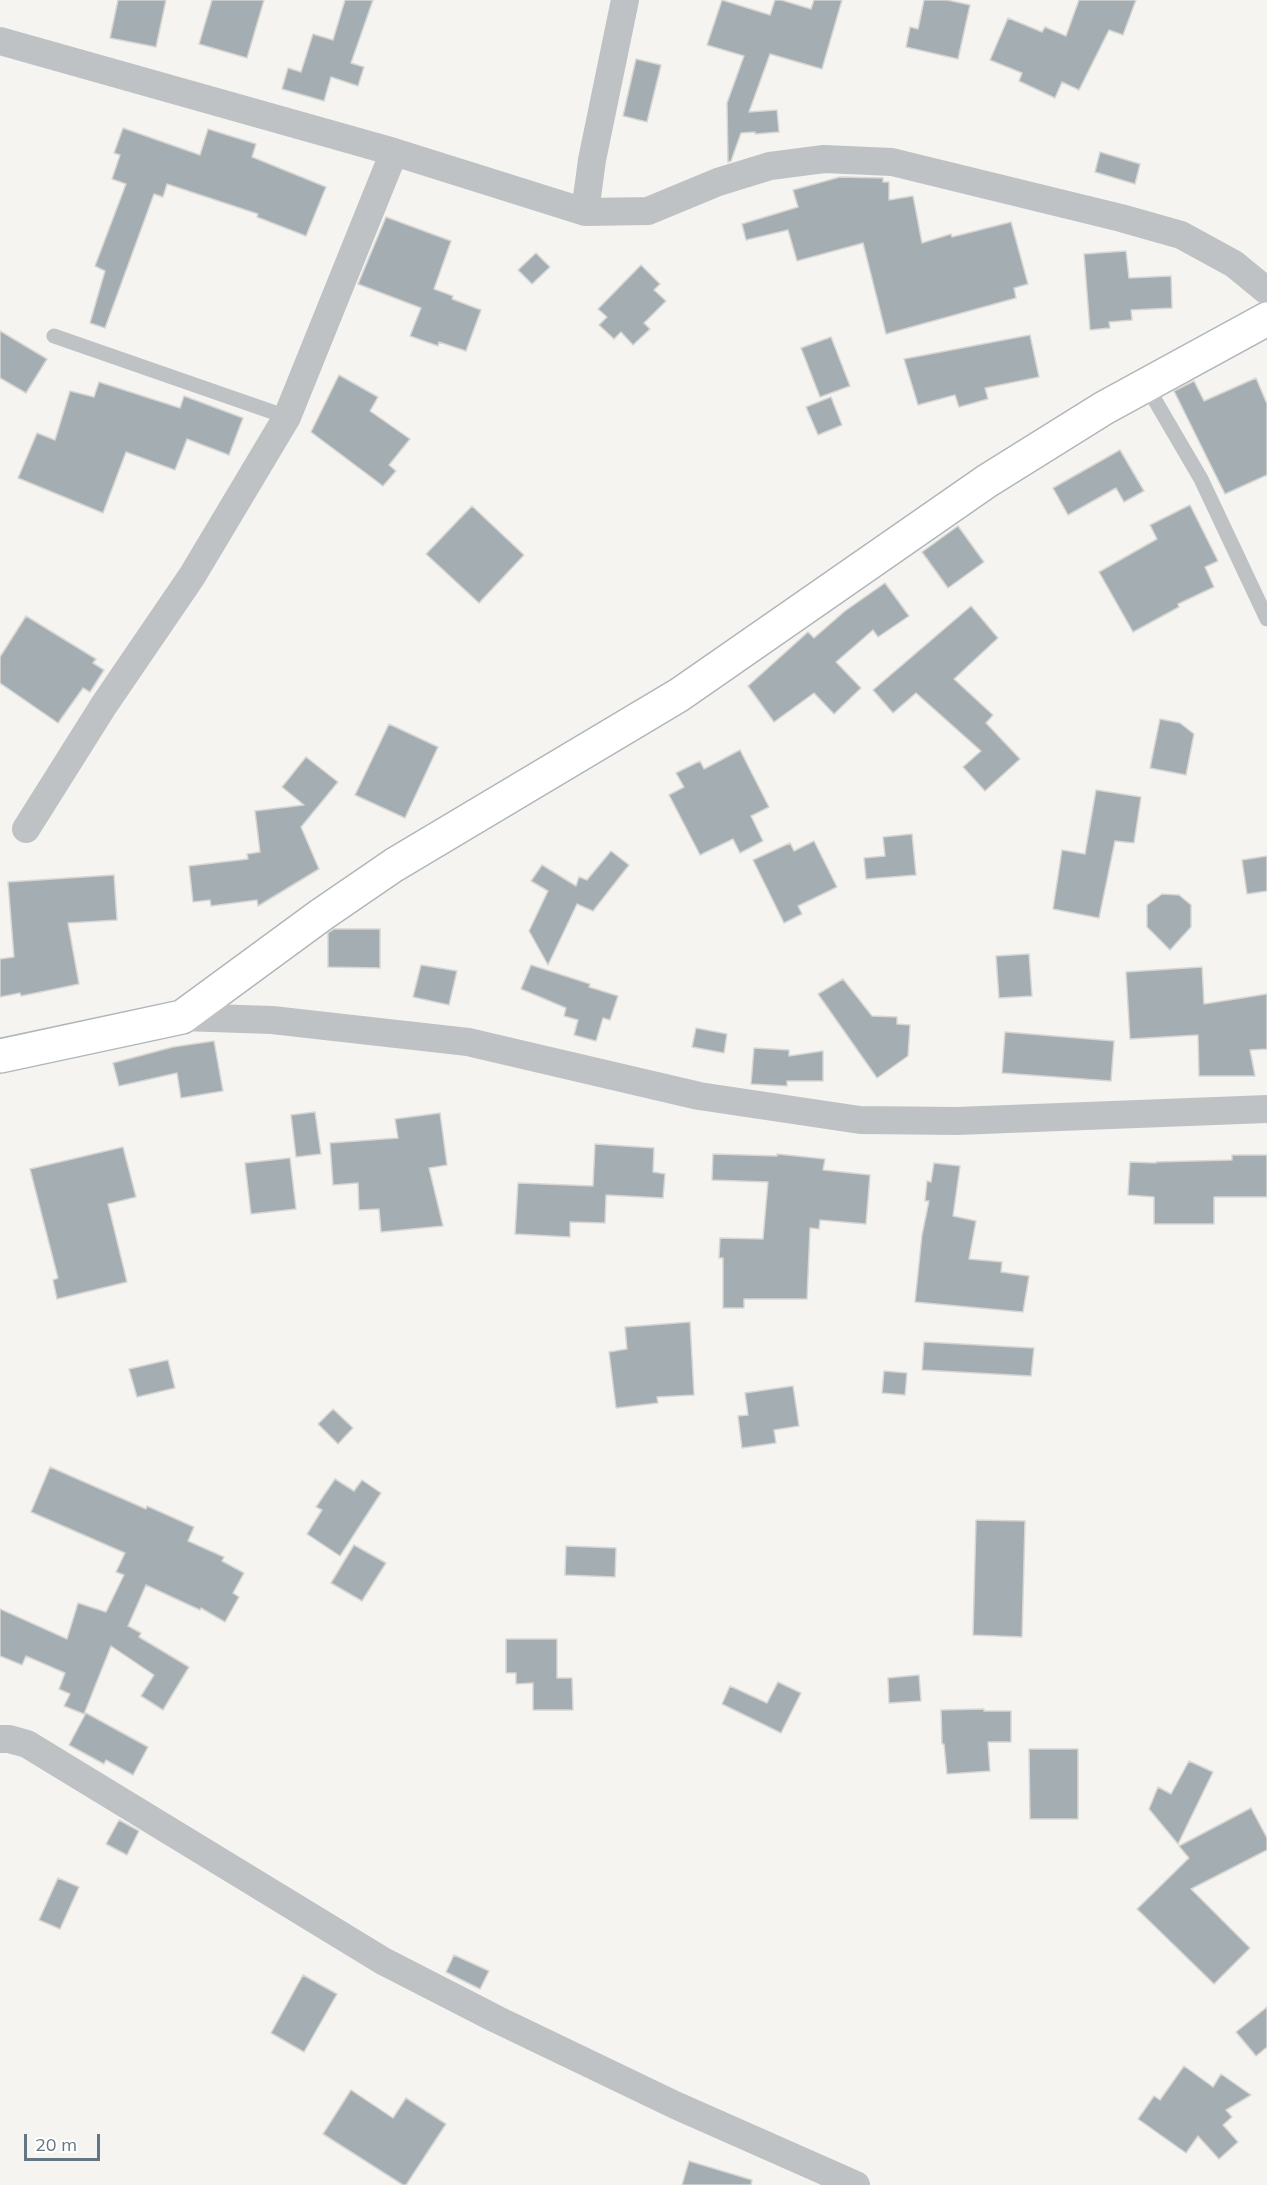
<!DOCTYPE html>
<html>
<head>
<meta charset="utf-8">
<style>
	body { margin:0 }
	#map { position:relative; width:1267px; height:2185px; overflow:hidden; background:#f5f4f0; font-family:Mulish,sans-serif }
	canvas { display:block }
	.scale { position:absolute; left:24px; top:2134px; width:76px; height:27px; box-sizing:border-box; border:3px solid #647681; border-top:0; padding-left:8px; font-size:18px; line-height:21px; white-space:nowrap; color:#647681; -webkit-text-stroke:4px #fff; paint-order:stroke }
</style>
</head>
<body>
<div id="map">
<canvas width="1267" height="2185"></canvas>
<div class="scale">20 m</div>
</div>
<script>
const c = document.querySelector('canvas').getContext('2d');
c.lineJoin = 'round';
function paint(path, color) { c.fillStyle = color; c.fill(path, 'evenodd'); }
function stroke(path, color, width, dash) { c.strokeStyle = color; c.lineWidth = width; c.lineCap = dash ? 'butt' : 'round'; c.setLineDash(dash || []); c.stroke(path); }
const building = new Path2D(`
	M 118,0 L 166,0 L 156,47 L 110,38 Z
	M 212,0 L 264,0 L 247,58 L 199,44 Z
	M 345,0 L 373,0 L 351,63 L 364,67 L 358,86 L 331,77 L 324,101 L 282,89 L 288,68 L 301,72 L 313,34 L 333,40 Z
	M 722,0 L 770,15 L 775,0 L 781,0 L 811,9 L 814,0 L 842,0 L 822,69 L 770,54 L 749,112 L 777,110 L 779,132 L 755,134 L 755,132 L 741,133 L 731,161 L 728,162 L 727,103 L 744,56 L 707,45 Z
	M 924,0 L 947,0 L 970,5 L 958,59 L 906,47 L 910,27 L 918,29 Z
	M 1079,0 L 1136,0 L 1123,35 L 1109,30 L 1079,90 L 1062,82 L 1055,98 L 1019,81 L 1022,73 L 990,60 L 1008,18 L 1042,32 L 1045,27 L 1066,36 Z
	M 636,59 L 661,65 L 647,122 L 623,116 Z
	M 123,128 L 200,155 L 208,129 L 256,144 L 252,157 L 326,187 L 306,236 L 257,217 L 258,214 L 167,184 L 163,197 L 154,194 L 105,328 L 90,323 L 105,271 L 95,266 L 126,184 L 112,179 L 120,155 L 114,153 Z
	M 1100,152 L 1140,164 L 1135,184 L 1095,172 Z
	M 840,177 L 883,178 L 883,182 L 889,182 L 889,200 L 913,196 L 922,243 L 951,234 L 952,237 L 1011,222 L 1028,284 L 1014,288 L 1016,298 L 886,334 L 863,243 L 797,261 L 788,230 L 746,240 L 742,224 L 798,207 L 793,190 Z
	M 386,217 L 451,241 L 434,289 L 453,296 L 452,299 L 481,310 L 466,351 L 439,342 L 438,346 L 410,336 L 421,308 L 358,284 Z
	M 1126,251 L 1129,278 L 1171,276 L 1172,308 L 1131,310 L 1132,320 L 1109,322 L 1110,328 L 1090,330 L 1084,254 Z
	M 536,253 L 550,267 L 532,284 L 518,270 Z
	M 641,265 L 660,284 L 654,290 L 666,301 L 644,323 L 650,329 L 633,345 L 621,332 L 614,339 L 599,325 L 607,317 L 598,309 Z
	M 0,331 L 47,359 L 26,393 L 0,378 Z
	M 1030,335 L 1039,377 L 985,388 L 988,399 L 959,407 L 955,395 L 918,405 L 904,359 Z
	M 831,337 L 850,386 L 820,397 L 801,348 Z
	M 339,375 L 378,397 L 370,411 L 410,439 L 389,465 L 396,471 L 383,486 L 311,432 Z
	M 1256,378 L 1267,404 L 1267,475 L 1225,494 L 1174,391 L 1194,381 L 1204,401 Z
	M 99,382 L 180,408 L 184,396 L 243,418 L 229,455 L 187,439 L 175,470 L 126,452 L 103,513 L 18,478 L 37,433 L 55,440 L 70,391 L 94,397 Z
	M 831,397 L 842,425 L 818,435 L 806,407 Z
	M 1120,450 L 1144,491 L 1124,502 L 1116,488 L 1068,515 L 1053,488 Z
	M 1190,505 L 1218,561 L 1205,567 L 1214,587 L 1178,604 L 1179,607 L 1133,632 L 1099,572 L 1157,539 L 1150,525 Z
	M 472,506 L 524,555 L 479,603 L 426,554 Z
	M 958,526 L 984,562 L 948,588 L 922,552 Z
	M 885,583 L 909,616 L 878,637 L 873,630 L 836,662 L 861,688 L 834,714 L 814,693 L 774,722 L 748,686 L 808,632 L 814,638 L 845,611 Z
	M 971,606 L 998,638 L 954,679 L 993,715 L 986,723 L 1020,759 L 985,791 L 963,767 L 981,751 L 916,693 L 893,713 L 873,690 Z
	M 26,616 L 96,659 L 93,663 L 104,670 L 90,692 L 83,688 L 58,723 L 0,683 L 0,657 Z
	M 1160,719 L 1180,723 L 1194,734 L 1186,775 L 1150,768 Z
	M 389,724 L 438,747 L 405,818 L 355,795 Z
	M 740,750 L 769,807 L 751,816 L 763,841 L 740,853 L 733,839 L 700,855 L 669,795 L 684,787 L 676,773 L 700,761 L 704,769 Z
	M 306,757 L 338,782 L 301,827 L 319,869 L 258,906 L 257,900 L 211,906 L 210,900 L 193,902 L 189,866 L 248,859 L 247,854 L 260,852 L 255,811 L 304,805 L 282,787 Z
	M 1096,790 L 1141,797 L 1134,843 L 1115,841 L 1099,918 L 1053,909 L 1062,850 L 1085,854 Z
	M 912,834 L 916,875 L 866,879 L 864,858 L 885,856 L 883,837 Z
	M 814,841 L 837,887 L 798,906 L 802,914 L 784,923 L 753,860 L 790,843 L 794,851 Z
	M 611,851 L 629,865 L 593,911 L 577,904 L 548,965 L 529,931 L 548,891 L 531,881 L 542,865 L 576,886 L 579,877 L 587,880 Z
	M 1267,856 L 1267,891 L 1247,894 L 1242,860 Z
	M 114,875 L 117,920 L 68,923 L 79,984 L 21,996 L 20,993 L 0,997 L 0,959 L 14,957 L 8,882 Z
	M 1162,894 L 1179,895 L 1191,905 L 1191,927 L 1170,950 L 1147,927 L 1147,905 Z
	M 334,929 L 380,929 L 380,968 L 328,967 L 328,933 Z
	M 1029,954 L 1032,996 L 999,998 L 996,956 Z
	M 421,965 L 457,971 L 449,1005 L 413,997 Z
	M 531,965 L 590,984 L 589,987 L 618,996 L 610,1020 L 603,1018 L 596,1041 L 574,1035 L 578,1020 L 564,1016 L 566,1008 L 521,989 Z
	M 1202,967 L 1204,1004 L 1267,994 L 1267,1049 L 1250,1050 L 1255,1076 L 1199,1076 L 1198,1035 L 1130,1039 L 1126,972 Z
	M 843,979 L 872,1016 L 897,1017 L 897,1024 L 910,1025 L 908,1056 L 877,1078 L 818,994 Z
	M 696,1028 L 727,1034 L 724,1053 L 692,1047 Z
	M 1005,1032 L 1114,1041 L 1111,1081 L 1002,1073 Z
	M 214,1041 L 223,1091 L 181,1098 L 177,1073 L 119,1086 L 113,1063 L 173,1047 Z
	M 754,1048 L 789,1050 L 789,1056 L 823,1051 L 823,1081 L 787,1081 L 787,1086 L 751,1084 Z
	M 315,1112 L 321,1154 L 296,1157 L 291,1115 Z
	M 440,1113 L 447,1165 L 429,1168 L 443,1226 L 381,1232 L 379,1209 L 359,1210 L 358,1183 L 333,1185 L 330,1143 L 398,1138 L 395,1119 Z
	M 595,1144 L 654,1148 L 653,1172 L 665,1174 L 663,1198 L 606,1195 L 605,1223 L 570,1222 L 570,1237 L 515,1234 L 518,1183 L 593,1186 Z
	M 123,1147 L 136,1197 L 108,1204 L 127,1282 L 57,1299 L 53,1280 L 58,1278 L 30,1169 Z
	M 713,1154 L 777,1156 L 777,1154 L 825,1159 L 823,1170 L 870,1175 L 866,1224 L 820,1220 L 819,1229 L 810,1228 L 807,1299 L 744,1299 L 744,1308 L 723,1308 L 723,1258 L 719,1258 L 720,1238 L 763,1239 L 768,1182 L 712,1180 Z
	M 1232,1155 L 1267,1155 L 1267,1197 L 1214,1197 L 1214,1224 L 1154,1224 L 1154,1197 L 1128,1195 L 1130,1162 L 1156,1163 L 1156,1162 L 1232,1160 Z
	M 290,1158 L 296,1209 L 251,1214 L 245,1163 Z
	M 934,1163 L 960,1166 L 953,1216 L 976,1221 L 969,1259 L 1002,1262 L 1001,1272 L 1029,1276 L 1023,1312 L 915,1302 L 922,1235 L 929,1201 L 925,1201 L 927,1181 L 931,1182 Z
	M 690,1322 L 694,1395 L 657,1397 L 658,1403 L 616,1408 L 609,1352 L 627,1349 L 625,1327 Z
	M 924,1342 L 1034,1348 L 1031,1376 L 922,1370 Z
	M 168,1360 L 175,1388 L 137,1397 L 129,1369 Z
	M 884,1371 L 907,1373 L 905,1395 L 882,1393 Z
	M 793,1386 L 799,1426 L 774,1430 L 776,1443 L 742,1448 L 738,1416 L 748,1415 L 745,1393 Z
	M 333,1409 L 353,1428 L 338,1444 L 318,1424 Z
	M 50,1467 L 146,1509 L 147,1506 L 194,1527 L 188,1541 L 224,1557 L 222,1561 L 244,1573 L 233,1593 L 239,1597 L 225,1622 L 201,1608 L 200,1610 L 146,1585 L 128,1626 L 141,1633 L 139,1637 L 189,1667 L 163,1710 L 141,1696 L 154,1675 L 111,1646 L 84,1714 L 64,1706 L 70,1694 L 59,1689 L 65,1673 L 26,1656 L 22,1665 L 0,1656 L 0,1609 L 67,1639 L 78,1603 L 106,1612 L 124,1575 L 116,1572 L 125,1553 L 31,1512 Z
	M 335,1479 L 354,1491 L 362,1480 L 381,1493 L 340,1556 L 307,1534 L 322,1510 L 316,1507 Z
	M 976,1520 L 1025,1521 L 1022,1637 L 973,1635 Z
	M 354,1545 L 386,1563 L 362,1601 L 331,1583 Z
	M 566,1546 L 616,1548 L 615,1577 L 565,1575 Z
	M 506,1639 L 557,1639 L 557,1678 L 572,1678 L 573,1710 L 533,1710 L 533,1683 L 516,1684 L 516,1673 L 506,1673 Z
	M 919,1675 L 921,1701 L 889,1703 L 888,1678 Z
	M 778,1682 L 801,1693 L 781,1733 L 722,1704 L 730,1686 L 767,1703 Z
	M 984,1709 L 984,1711 L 1011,1711 L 1011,1742 L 988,1742 L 990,1771 L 947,1774 L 944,1744 L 942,1744 L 941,1710 Z
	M 86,1713 L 148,1747 L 133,1775 L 106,1760 L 104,1764 L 69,1745 Z
	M 1029,1749 L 1078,1749 L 1078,1819 L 1030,1819 Z
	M 1189,1761 L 1213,1772 L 1178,1844 L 1149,1809 L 1158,1787 L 1171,1794 Z
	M 1251,1808 L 1267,1838 L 1267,1850 L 1191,1889 L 1250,1948 L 1214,1984 L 1137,1909 L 1189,1858 L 1179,1846 Z
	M 119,1820 L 139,1831 L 127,1855 L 106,1844 Z
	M 58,1878 L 79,1887 L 60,1929 L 39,1920 Z
	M 454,1955 L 489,1971 L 480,1989 L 446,1972 Z
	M 303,1975 L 337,1994 L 304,2052 L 271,2033 Z
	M 1267,2007 L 1267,2047 L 1256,2056 L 1236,2032 Z
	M 1184,2066 L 1213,2087 L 1221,2074 L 1251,2095 L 1226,2110 L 1232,2117 L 1223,2125 L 1238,2142 L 1219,2159 L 1198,2136 L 1186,2153 L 1138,2119 L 1154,2096 L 1160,2100 Z
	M 351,2090 L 393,2118 L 406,2098 L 446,2124 L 406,2185 L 403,2185 L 323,2134 Z
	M 689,2161 L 752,2180 L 751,2185 L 682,2185 Z`);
const lane = new Path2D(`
	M 54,336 L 287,417
	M 1146,385 L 1201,479 L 1267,619`);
const street = new Path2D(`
	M 625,0 L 592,160 L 585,212 L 648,211 L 718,182 L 770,166 L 824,159 L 892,162 L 1121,218 L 1181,235 L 1234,264 L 1267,291
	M 0,41 L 394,152
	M 26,829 L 104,705 L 192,576 L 287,417 L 394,152 L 585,212
	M 182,1017 L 272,1020 L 468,1042 L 699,1096 L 860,1120 L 957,1121 L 1267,1109
	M 0,1739 L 9,1739 L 27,1744 L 383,1961 L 496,2019 L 675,2105 L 856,2185`);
const secondary = new Path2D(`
	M 0,1056 L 182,1017 L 321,915 L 394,865 L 679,695 L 987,481 L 1104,408 L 1267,319`);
paint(building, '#a4adb2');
stroke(building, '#d6d6d3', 1.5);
stroke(secondary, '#b0b6ba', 36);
stroke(lane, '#bec2c5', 15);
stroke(street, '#bec2c5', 28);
stroke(secondary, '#fff', 33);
</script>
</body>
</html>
